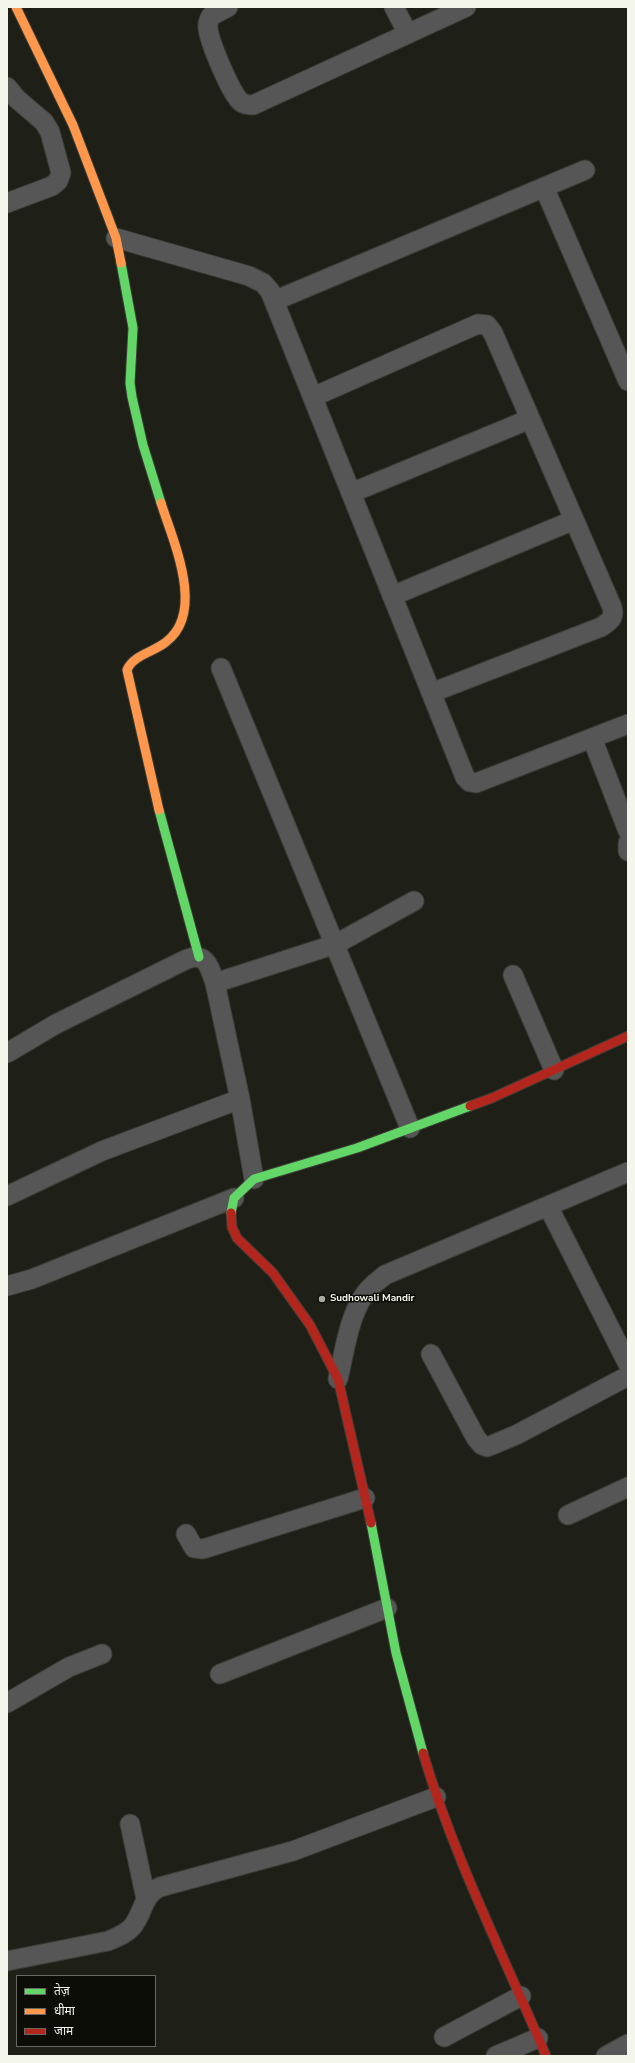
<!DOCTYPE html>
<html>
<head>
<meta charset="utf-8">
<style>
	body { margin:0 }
	#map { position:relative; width:635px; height:2063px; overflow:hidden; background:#1e2017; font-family:"Nunito Sans","Noto Sans Devanagari",sans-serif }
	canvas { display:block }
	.frame { position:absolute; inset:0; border:8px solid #f4f6eb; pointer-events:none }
	.legend { position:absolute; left:16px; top:1975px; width:140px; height:72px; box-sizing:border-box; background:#0b0d06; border:1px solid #686a62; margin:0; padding:5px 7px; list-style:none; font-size:12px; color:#f4f6eb }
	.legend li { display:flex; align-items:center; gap:8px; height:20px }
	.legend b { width:20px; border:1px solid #686a62 }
</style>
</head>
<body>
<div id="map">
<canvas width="635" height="2063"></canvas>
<div class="frame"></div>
<ul class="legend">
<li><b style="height:5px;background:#63d668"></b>तेज़</li>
<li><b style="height:5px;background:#ff974d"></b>धीमा</li>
<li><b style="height:5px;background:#b3261e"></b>जाम</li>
</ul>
</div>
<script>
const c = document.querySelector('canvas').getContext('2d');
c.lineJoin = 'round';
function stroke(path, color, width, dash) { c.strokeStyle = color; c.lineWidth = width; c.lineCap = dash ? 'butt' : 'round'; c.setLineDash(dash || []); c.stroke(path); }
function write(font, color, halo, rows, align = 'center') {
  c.font = font + ' "Nunito Sans",sans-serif'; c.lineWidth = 3; c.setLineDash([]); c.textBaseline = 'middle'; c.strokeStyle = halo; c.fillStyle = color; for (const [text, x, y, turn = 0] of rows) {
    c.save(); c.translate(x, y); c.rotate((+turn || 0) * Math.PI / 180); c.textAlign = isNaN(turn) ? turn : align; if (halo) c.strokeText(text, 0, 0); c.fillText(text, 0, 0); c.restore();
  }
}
const street = new Path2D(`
	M 228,7 L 211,16 C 209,20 207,23 208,28 C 209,41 231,94 241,102 C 245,105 249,105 253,105 L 466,7
	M 394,7 L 408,34
	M 7,87 L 17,99 L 44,122 L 50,132 L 61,173 L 58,181 L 52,186 L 7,203
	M 544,187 L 628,381
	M 116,238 L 249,276 L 263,283 L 270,291 L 465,777 L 470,782 L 476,783 L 628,724
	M 274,301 L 585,170
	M 313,397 L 478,324 L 487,325 L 493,333 L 612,607 C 615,618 610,621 601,627 L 431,693
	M 351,493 L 530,419
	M 392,596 L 574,520
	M 221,668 L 410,1128
	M 592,738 L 628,831
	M 628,843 L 628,851
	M 513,975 L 554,1070
	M 215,983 L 336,944 L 414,901
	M 7,1053 L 56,1024 L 185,960 C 206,951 209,966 215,983 L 240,1099 L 254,1179
	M 7,1196 L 102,1151 L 240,1099
	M 548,1206 L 628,1364
	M 7,1286 L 32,1279 L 234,1198
	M 431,1354 L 476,1438 L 482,1445 L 487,1447 L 516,1435 L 628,1376
	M 338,1379 C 344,1354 349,1315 365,1294 C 370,1286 378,1281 385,1275 L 628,1172
	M 568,1515 L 628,1487
	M 186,1534 L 194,1548 L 203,1549 L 365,1498
	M 220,1674 L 387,1608
	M 7,1703 L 69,1667 L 102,1654
	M 130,1824 L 146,1899
	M 7,1961 L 108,1941 C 117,1937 126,1934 132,1927 C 144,1913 142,1895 160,1887 L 293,1851 L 436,1797
	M 444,2037 L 521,1996
	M 496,2056 L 538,2038
	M 606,2056 L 628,2044`);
const fast = new Path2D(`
	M 121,263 L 133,328 L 130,383 L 132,397 L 143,445 L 161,503
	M 159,810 L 199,957
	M 231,1213 L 234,1198 L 254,1179 L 357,1148 L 470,1106
	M 371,1523 L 396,1653 L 423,1753`);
const slow = new Path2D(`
	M 16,7 L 73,125 L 116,238 L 121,263
	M 159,810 L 127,670 C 133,655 154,652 166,642 C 206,612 173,541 161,503`);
const jam = new Path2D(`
	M 470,1106 L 492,1098 L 628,1036
	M 231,1213 L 232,1227 L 237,1238 L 273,1273 L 310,1325 L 338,1379 L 371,1523
	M 423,1753 C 454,1858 504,1956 546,2056`);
const markers = [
	[322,1299,4,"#a9aba1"]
];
const poiNames = [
	["Sudhowali Mandir",330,1299]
];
stroke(street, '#3b3d36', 21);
stroke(fast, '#3b3d36', 11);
stroke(slow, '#3b3d36', 11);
stroke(jam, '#3b3d36', 11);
stroke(street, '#565657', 19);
stroke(fast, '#63d668', 9);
stroke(slow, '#ff974d', 9);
stroke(jam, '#b3261e', 9);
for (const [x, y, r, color] of markers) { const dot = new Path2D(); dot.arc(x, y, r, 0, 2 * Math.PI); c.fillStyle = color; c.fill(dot); stroke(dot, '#0b0d06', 1.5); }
write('bold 10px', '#f4f6eb', '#0b0d06', poiNames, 'left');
</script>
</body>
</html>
